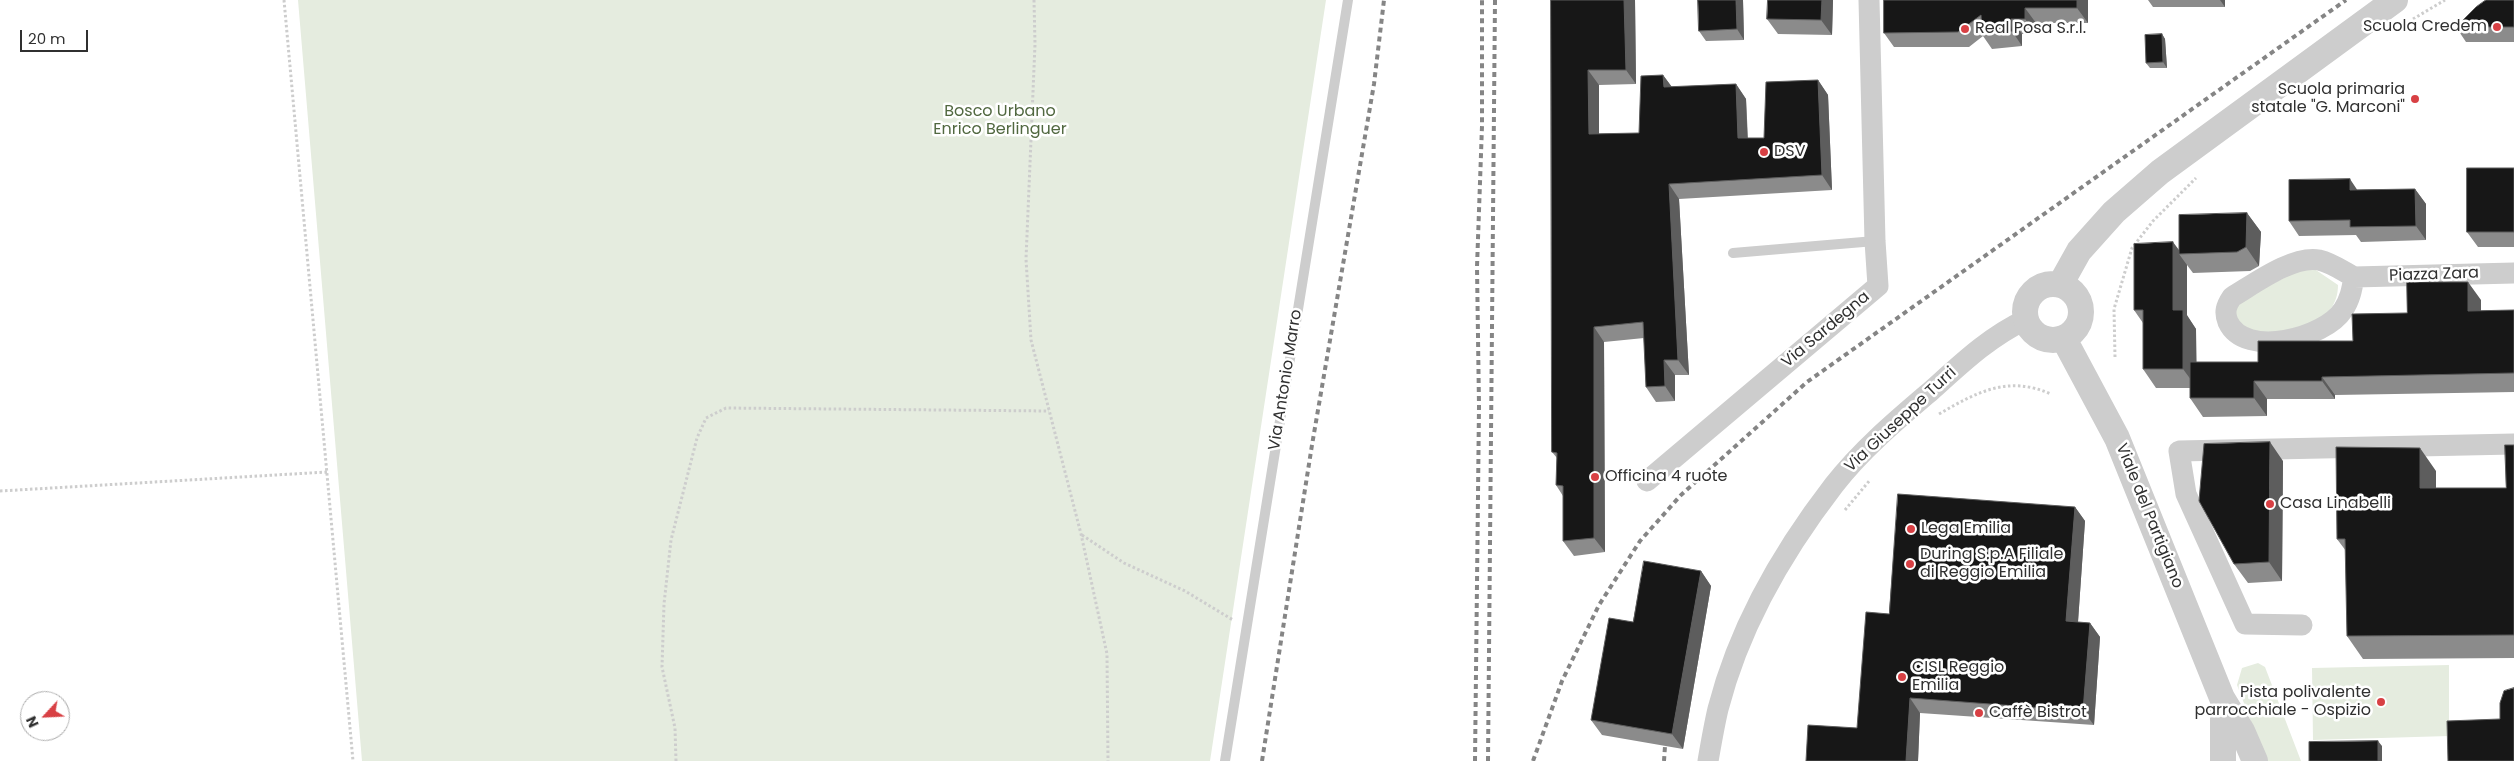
<!DOCTYPE html>
<html>
<head>
<meta charset="utf-8">
<style>
	body { margin:0 }
	#map { position:relative; width:2514px; height:761px; overflow:hidden; background:#fff; font-family:Poppins,sans-serif }
	canvas { display:block }
	.north { position:absolute; left:20px; top:691px; width:50px; height:50px; box-sizing:border-box; background:#fff; border:1px solid #acacac; border-radius:50%; rotate:245deg; font-size:14px; font-weight:700; line-height:20px; text-align:center; color:#303030 }
	.north::after { content:''; display:block; margin:auto; width:18px; height:22px; background:#d84044; clip-path:polygon(50% 0,100% 100%,50% 72%,0 100%) }
	.scale { position:absolute; left:20px; top:30px; width:68px; height:22px; box-sizing:border-box; border:2px solid #303030; border-top:0; padding-left:6px; font-size:15px; line-height:18px; white-space:nowrap; color:#303030; -webkit-text-stroke:4px #fff; paint-order:stroke }
</style>
</head>
<body>
<div id="map">
<canvas width="2514" height="761"></canvas>
<div class="north">N</div>
<div class="scale">20 m</div>
</div>
<script>
const c = document.querySelector('canvas').getContext('2d');
c.lineJoin = 'round';
function paint(path, color) { c.fillStyle = color; c.fill(path, 'evenodd'); }
function stroke(path, color, width, dash) { c.strokeStyle = color; c.lineWidth = width; c.lineCap = dash ? 'butt' : 'round'; c.setLineDash(dash || []); c.stroke(path); }
function write(font, color, halo, rows, align = 'center') {
  c.font = font + ' Poppins,sans-serif'; c.lineWidth = 5; c.setLineDash([]); c.textBaseline = 'middle'; c.strokeStyle = halo; c.fillStyle = color; for (const [text, x, y, turn = 0] of rows) {
    c.save(); c.translate(x, y); c.rotate((+turn || 0) * Math.PI / 180); c.textAlign = isNaN(turn) ? turn : align; if (halo) c.strokeText(text, 0, 0); c.fillText(text, 0, 0); c.restore();
  }
}
const green = new Path2D(`
	M 298,0 L 1326,0 L 1210,761 L 362,761 Z
	M 2303,268 L 2313,268 L 2338,285 C 2338,329 2283,334 2249,332 L 2234,318 L 2238,302 Z
	M 2258,663 L 2265,667 L 2301,761 L 2266,761 L 2237,685 L 2242,668 Z
	M 2449,665 L 2449,736 L 2313,740 L 2312,668 Z`);
const path = new Path2D(`
	M 284,0 L 353,761
	M 1034,0 L 1035,44 L 1026,259 L 1031,340 L 1081,534 L 1107,654 L 1108,761
	M 2413,19 L 2445,0
	M 2115,357 L 2114,309 L 2132,248 L 2153,221 L 2196,178
	M 1939,414 C 1977,392 2008,375 2051,394
	M 0,491 L 327,472
	M 1845,510 L 1870,480
	M 1082,535 L 1124,563 L 1185,591 L 1233,620
	M 676,761 L 675,728 L 662,667 L 664,604 L 671,540 L 697,438 L 706,418 L 726,408 L 1049,411`);
const service = new Path2D(`
	M 1733,253 L 1875,241
	M 1225,761 L 1348,0`);
const minor = new Path2D(`
	M 2354,277 C 2352,289 2350,300 2343,310 C 2325,338 2245,359 2228,322 C 2224,312 2226,306 2232,297 C 2254,284 2293,255 2319,260 C 2332,263 2343,271 2354,277 L 2514,273
	M 1647,481 L 1878,286 L 1875,241 L 1869,0
	M 2302,625 L 2245,624 L 2186,494 L 2179,451 L 2514,444
	M 1708,761 C 1711,744 1714,726 1718,709 C 1739,627 1783,551 1834,485 C 1862,449 1898,419 1932,390 C 1961,364 1989,337 2025,320`);
const tertiary = new Path2D(`
	M2025 312a28 28 0 1 1 56 0a28 28 0 1 1-56 0Z
	M 2060,285 L 2079,251 L 2114,212 L 2160,172 L 2395,0
	M 2064,339 L 2117,438 L 2222,698 L 2242,731 L 2255,761
	M 2223,702 L 2223,761`);
const rail = new Path2D(`
	M 1262,761 L 1312,445 L 1374,84 L 1384,0
	M 1475,761 L 1479,406 L 1477,267 L 1482,126 L 1482,0
	M 1488,761 L 1495,0
	M 1533,761 L 1562,681 L 1599,605 L 1640,541 L 1681,495 L 1807,382 L 2346,0
	M 1664,761 L 1665,746`);
const wall = new Path2D(`
	M 1551,0 L 1635,0 L 1636,84 L 1599,85 L 1599,134 L 1639,133 L 1663,75 L 1672,87 L 1736,84 L 1746,99 L 1748,138 L 1764,138 L 1818,80 L 1828,95 L 1832,190 L 1679,199 L 1689,375 L 1675,375 L 1675,401 L 1656,402 L 1646,387 L 1644,338 L 1604,342 L 1605,552 L 1574,556 L 1563,541 L 1563,496 L 1556,485 L 1557,458 L 1552,452 Z
	M 1743,0 L 1744,40 L 1706,41 L 1699,31 Z
	M 1833,0 L 1832,35 L 1778,34 L 1767,19 Z
	M 1884,0 L 2088,0 L 2088,23 L 2036,23 L 2036,34 L 2022,34 L 2022,46 L 1992,49 L 1983,36 L 1969,47 L 1894,47 L 1884,33 Z
	M 2148,0 L 2225,0 L 2225,7 L 2153,7 Z
	M 2514,0 L 2514,42 L 2466,42 L 2456,27 Z
	M 2162,34 L 2165,39 L 2167,68 L 2150,68 L 2146,63 Z
	M 2514,168 L 2514,247 L 2478,247 L 2467,232 Z
	M 2415,189 L 2426,204 L 2426,240 L 2361,242 L 2356,235 L 2299,236 L 2289,221 L 2357,190 Z
	M 2247,213 L 2261,232 L 2259,266 L 2250,271 L 2193,273 L 2187,265 L 2187,316 L 2196,329 L 2196,362 L 2258,362 L 2353,341 L 2407,313 L 2481,300 L 2481,311 L 2514,310 L 2514,392 L 2335,395 L 2335,399 L 2267,399 L 2267,416 L 2203,417 L 2190,398 L 2190,388 L 2156,388 L 2143,369 L 2143,323 L 2134,310 L 2179,251 Z
	M 2514,445 L 2514,658 L 2363,659 L 2347,636 L 2346,551 L 2337,539 L 2436,471 L 2436,488 L 2506,488 Z
	M 2283,461 L 2282,581 L 2248,583 L 2234,564 Z
	M 2075,507 L 2085,521 L 2078,622 L 2090,623 L 2100,637 L 2094,725 L 1920,713 L 1918,761 L 1806,761 L 1857,728 L 1889,614 Z
	M 1701,571 L 1711,586 L 1683,749 L 1602,735 L 1591,720 L 1633,622 Z`);
const shadedWall = new Path2D(`
	M 1624,0 L 1635,0 L 1636,84 L 1626,70 Z
	M 1736,0 L 1743,0 L 1744,40 L 1737,29 Z
	M 1822,0 L 1833,0 L 1832,35 L 1821,20 Z
	M 2077,0 L 2088,0 L 2088,23 L 2077,8 Z
	M 2220,0 L 2225,0 L 2225,7 Z
	M 2025,8 L 2036,23 L 2036,34 L 2025,19 Z
	M 2011,19 L 2022,34 L 2022,46 L 2012,31 Z
	M 2162,34 L 2165,39 L 2167,68 L 2163,62 Z
	M 1588,70 L 1599,85 L 1599,149 L 1589,134 Z
	M 1663,75 L 1674,90 L 1664,87 Z
	M 1818,80 L 1828,95 L 1832,190 L 1822,175 Z
	M 1736,84 L 1746,99 L 1748,153 L 1738,138 Z
	M 2350,179 L 2360,194 L 2350,190 Z
	M 1669,184 L 1679,199 L 1689,375 L 1678,360 Z
	M 2415,189 L 2426,204 L 2426,240 L 2416,226 Z
	M 2247,213 L 2261,232 L 2259,266 L 2246,247 Z
	M 2173,242 L 2182,254 L 2179,254 L 2187,265 L 2187,315 L 2196,329 L 2197,388 L 2183,369 L 2173,310 Z
	M 2468,282 L 2481,300 L 2481,329 L 2468,311 Z
	M 1594,327 L 1604,342 L 1605,552 L 1594,538 Z
	M 1664,360 L 1675,375 L 1675,401 L 1665,386 Z
	M 2322,377 L 2335,395 L 2335,399 L 2322,381 Z
	M 2254,381 L 2267,399 L 2267,416 L 2254,398 Z
	M 2270,442 L 2283,461 L 2282,581 L 2269,562 Z
	M 2420,448 L 2436,471 L 2436,511 L 2420,488 Z
	M 2075,507 L 2085,521 L 2077,636 L 2066,621 Z
	M 1701,571 L 1711,586 L 1683,749 L 1672,734 Z
	M 2090,623 L 2100,637 L 2094,725 L 2083,711 Z
	M 1910,698 L 1920,713 L 1918,761 L 1906,761 Z
	M 2378,741 L 2382,746 L 2382,761 L 2378,761 Z`);
const building = new Path2D(`
	M 1551,0 L 1624,0 L 1626,70 L 1588,70 L 1589,134 L 1639,133 L 1641,76 L 1663,75 L 1664,87 L 1736,84 L 1738,138 L 1764,138 L 1766,82 L 1818,80 L 1822,175 L 1669,184 L 1678,360 L 1664,360 L 1665,386 L 1646,387 L 1643,322 L 1594,327 L 1594,538 L 1563,541 L 1563,486 L 1556,485 L 1557,453 L 1552,452 Z
	M 1698,0 L 1736,0 L 1737,29 L 1699,31 Z
	M 1768,0 L 1822,0 L 1821,20 L 1767,19 Z
	M 1884,0 L 2077,0 L 2077,8 L 2025,8 L 2025,19 L 2011,19 L 2012,31 L 1982,34 L 1981,15 L 1958,32 L 1884,33 Z
	M 2486,0 L 2514,0 L 2514,27 L 2456,27 L 2476,7 Z
	M 2162,34 L 2163,62 L 2146,63 L 2145,35 Z
	M 2467,168 L 2514,168 L 2514,232 L 2467,232 Z
	M 2350,179 L 2350,190 L 2415,189 L 2416,226 L 2350,227 L 2350,220 L 2289,221 L 2289,180 Z
	M 2247,213 L 2246,247 L 2237,252 L 2179,254 L 2179,215 Z
	M 2173,242 L 2173,310 L 2183,310 L 2183,369 L 2143,369 L 2143,310 L 2134,310 L 2134,244 Z
	M 2407,282 L 2468,282 L 2468,311 L 2514,310 L 2514,373 L 2322,377 L 2322,381 L 2254,381 L 2254,398 L 2190,398 L 2190,362 L 2258,362 L 2258,341 L 2353,341 L 2352,314 L 2407,313 Z
	M 2270,442 L 2269,562 L 2234,564 L 2199,501 L 2204,444 Z
	M 2505,445 L 2514,445 L 2514,635 L 2347,636 L 2345,539 L 2337,539 L 2336,447 L 2420,448 L 2420,488 L 2506,488 Z
	M 1898,494 L 2075,507 L 2066,621 L 2090,623 L 2083,711 L 1910,698 L 1906,761 L 1806,761 L 1808,725 L 1857,728 L 1866,612 L 1889,614 Z
	M 1644,561 L 1701,571 L 1672,734 L 1591,720 L 1609,618 L 1633,622 Z
	M 2514,688 L 2514,761 L 2448,761 L 2447,721 L 2500,719 L 2500,703 L 2504,691 Z
	M 2378,741 L 2378,761 L 2309,761 L 2309,742 Z`);
const markers = [
	[2497,27,5,"#d84044"],
	[1965,29,5,"#d84044"],
	[2415,99,5,"#d84044"],
	[1764,152,5,"#d84044"],
	[1595,477,5,"#d84044"],
	[2270,504,5,"#d84044"],
	[1911,529,5,"#d84044"],
	[1910,564,5,"#d84044"],
	[1902,677,5,"#d84044"],
	[2381,702,5,"#d84044"],
	[1979,713,5,"#d84044"]
];
const poiNames = [
	["Scuola Credem",2487,27,"right"],
	["Real Posa S.r.l.",1975,29],
	["Scuola primaria",2405,90,"right"],
	["statale \"G. Marconi\"",2405,108,"right"],
	["DSV",1774,152],
	["Officina 4 ruote",1605,477],
	["Casa Linabelli",2280,504],
	["Lega Emilia",1921,529],
	["During S.p.A Filiale",1920,555],
	["di Reggio Emilia",1920,573],
	["CISL Reggio",1912,668],
	["Emilia",1912,686],
	["Pista polivalente",2371,693,"right"],
	["parrocchiale - Ospizio",2371,711,"right"],
	["Caffè Bistrot",1989,713]
];
const parkNames = [
	["Bosco Urbano",1000,112],
	["Enrico Berlinguer",1000,130]
];
const streetNames = [
	["Piazza Zara",2434,275,-2],
	["Via Sardegna",1826,330,-40],
	["Via Antonio Marro",1286,380,-81],
	["Via Giuseppe Turri",1901,420,-43],
	["Viale del Partigiano",2149,516,68]
];
paint(green, '#e5ecdf');
stroke(path, '#cdcdcd', 3, [2.5, 2.5]);
stroke(service, '#cdcdcd', 10);
stroke(minor, '#cdcdcd', 21);
stroke(tertiary, '#cdcdcd', 26);
stroke(rail, '#858585', 4, [5, 4]);
paint(wall, '#8b8b8b');
paint(shadedWall, '#5d5d5d');
paint(building, '#171717');
stroke(building, '#5d5d5d', 1);
for (const [x, y, r, color] of markers) { const dot = new Path2D(); dot.arc(x, y, r, 0, 2 * Math.PI); c.fillStyle = color; c.fill(dot); stroke(dot, '#fff', 2); }
write('16px', '#303030', '#fff', poiNames, 'left');
write('16px', '#516840', '#fff', parkNames);
write('16px', '#303030', '#fff', streetNames);
</script>
</body>
</html>
